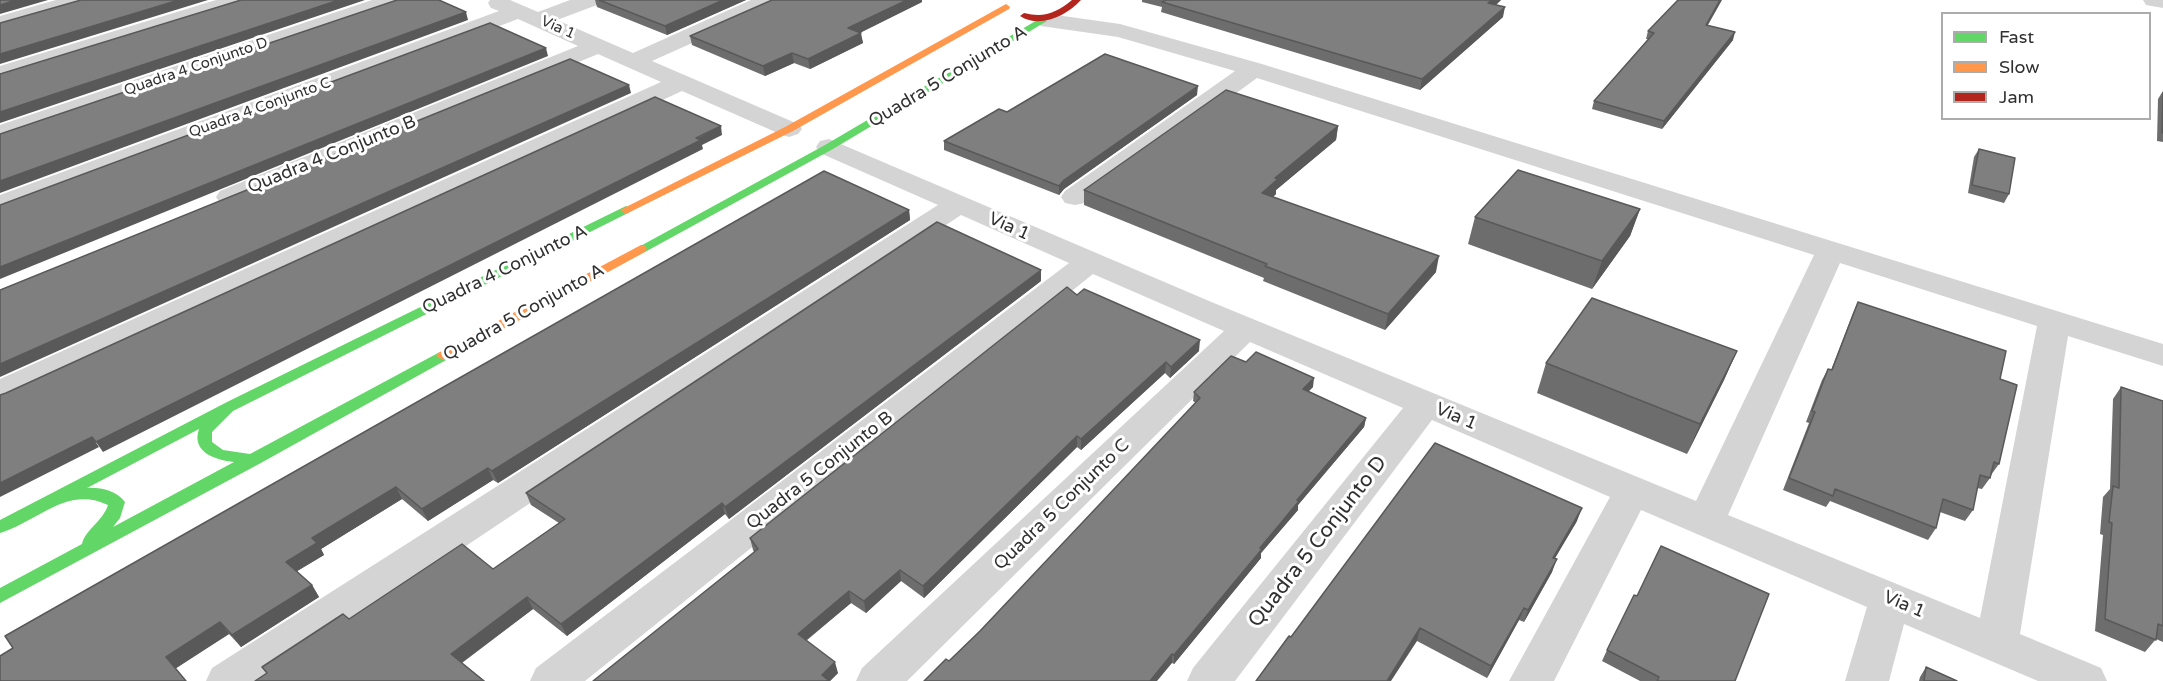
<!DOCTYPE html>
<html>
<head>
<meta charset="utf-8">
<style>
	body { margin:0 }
	#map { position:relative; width:2163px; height:681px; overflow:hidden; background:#fff; font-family:"Varela Round",sans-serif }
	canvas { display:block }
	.legend { position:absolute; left:1941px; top:12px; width:210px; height:108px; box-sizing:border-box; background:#fff; border:2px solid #acacac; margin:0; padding:8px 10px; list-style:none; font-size:18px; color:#303030 }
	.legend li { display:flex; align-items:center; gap:12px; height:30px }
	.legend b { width:30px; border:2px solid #acacac }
</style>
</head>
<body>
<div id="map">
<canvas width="2163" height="681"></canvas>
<ul class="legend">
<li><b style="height:8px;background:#63d668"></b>Fast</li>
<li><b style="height:8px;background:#ff974d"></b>Slow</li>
<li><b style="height:8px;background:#b3261e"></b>Jam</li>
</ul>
</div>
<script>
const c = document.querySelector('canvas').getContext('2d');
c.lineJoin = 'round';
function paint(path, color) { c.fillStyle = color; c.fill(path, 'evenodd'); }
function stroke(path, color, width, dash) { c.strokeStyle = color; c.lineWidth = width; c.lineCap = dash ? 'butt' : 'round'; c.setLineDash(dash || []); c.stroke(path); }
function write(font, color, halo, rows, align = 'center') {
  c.font = font + ' "Varela Round",sans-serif'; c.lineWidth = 6; c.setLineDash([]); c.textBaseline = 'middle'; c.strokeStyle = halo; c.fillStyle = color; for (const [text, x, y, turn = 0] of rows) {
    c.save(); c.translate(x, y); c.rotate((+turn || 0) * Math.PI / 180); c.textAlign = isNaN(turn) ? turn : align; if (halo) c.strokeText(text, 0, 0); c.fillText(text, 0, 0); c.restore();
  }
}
const street = new Path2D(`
	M 56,0 L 90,0 L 87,5 L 0,30 L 0,16 Z
	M 216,0 L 249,0 L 246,5 L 0,81 L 0,66 Z
	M 372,0 L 404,0 L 401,5 L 0,142 L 0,125 Z
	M 490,0 L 510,0 L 538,12 L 570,0 L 600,0 L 597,5 L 557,20 L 633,53 L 751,0 L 780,0 L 777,5 L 652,61 L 798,124 L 802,129 L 798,134 L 789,137 L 780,134 L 682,91 L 12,401 L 0,405 L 0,379 L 661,82 L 598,54 L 240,203 L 230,205 L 220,203 L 216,197 L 220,191 L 578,46 L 518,19 L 0,214 L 0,195 L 499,11 L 491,8 L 488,3 Z
	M 2143,0 L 2163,0 L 2163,8 L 2146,5 Z
	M 1049,14 L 1120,24 L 1262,64 L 2163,344 L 2163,366 L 2068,336 L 2020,634 L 2101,668 L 2107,681 L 2038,681 L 1904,624 L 1889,681 L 1845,681 L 1867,607 L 1641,510 L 1554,681 L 1509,681 L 1610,497 L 1432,420 L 1235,681 L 1187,681 L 1193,668 L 1403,408 L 1250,342 L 907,681 L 856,681 L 862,668 L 1224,331 L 1093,274 L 585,681 L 530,681 L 536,668 L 1069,263 L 961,215 L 264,681 L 206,681 L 212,668 L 938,205 L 820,153 L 816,147 L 820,141 L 829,139 L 1209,301 L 1696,501 L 1814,255 L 1257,78 L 1085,203 L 1075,205 L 1065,203 L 1061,197 L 1065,191 L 1235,71 L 1118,37 L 1041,26 L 1038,21 L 1041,16 ZM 1840,263 L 2037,326 L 1980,618 L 1728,515 Z`);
const fast = new Path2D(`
	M 1039,19 L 1047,21 L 833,149 L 645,252 L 641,253 L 635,249 L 825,145 Z
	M 626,206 L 632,210 L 630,212 L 233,411 L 212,432 L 212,442 L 223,450 L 250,454 L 438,353 L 443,352 L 450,356 L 448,359 L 259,464 L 0,603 L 0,588 L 82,544 C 85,530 103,521 108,505 C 67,485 37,522 0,533 L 0,520 L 227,402 ZM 199,429 C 191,452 215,460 234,462 L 113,527 L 120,518 L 125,502 C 117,491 100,487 87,488 Z`);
const slow = new Path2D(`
	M 1006,4 L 1010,7 L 1009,9 L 793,131 L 630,212 L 626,214 L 620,210 L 785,127 Z
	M 641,245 L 645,246 L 647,249 L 645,252 L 448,359 L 443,360 L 436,356 L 438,353 Z`);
const jam = new Path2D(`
	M 1072,0 L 1081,0 C 1066,16 1040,29 1020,16 L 1024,13 C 1044,18 1056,13 1072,0 Z`);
const wall = new Path2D(`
	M 595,0 L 746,0 L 667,35 L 597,7 Z
	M 1142,0 L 1501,0 L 1496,5 L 1503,17 L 1420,90 L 1161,12 L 1162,7 L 1142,2 Z
	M 922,2 L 860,33 L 863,43 L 810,69 L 794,63 L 765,76 L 692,45 L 690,36 Z
	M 1708,25 L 1733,40 L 1662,129 L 1592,109 L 1594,101 L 1648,39 L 1646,39 L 1648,31 Z
	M 2163,91 L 2163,153 L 2163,142 L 2157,141 L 2158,99 Z
	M 1197,95 L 1064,189 L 1059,195 L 944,150 L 944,141 L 1007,112 Z
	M 1338,126 L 1336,140 L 1276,190 L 1276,194 L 1273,197 L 1436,272 L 1385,330 L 1263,281 L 1264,278 L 1084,205 L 1084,190 Z
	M 1979,149 L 2009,194 L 2004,203 L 1968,193 L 1974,157 Z
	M 1640,209 L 1630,236 L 1592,289 L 1468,244 L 1475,217 Z
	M 909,210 L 910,220 L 498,483 L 493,480 L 428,521 L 402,499 L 321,549 L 324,555 L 297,571 L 312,585 L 319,597 L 241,647 L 229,634 L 175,668 L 0,681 Z
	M 1041,281 L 729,519 L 725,514 L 567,636 L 533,609 L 462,663 L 485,681 L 255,681 L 267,673 L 262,667 L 349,619 L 493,569 L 559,523 L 531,505 L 526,493 Z
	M 1077,295 L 1199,351 L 1170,378 L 1165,373 L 1081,450 L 1077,447 L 924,598 L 901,581 L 866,613 L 851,603 L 806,641 L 838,673 L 830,681 L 593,681 L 754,552 L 753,550 L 750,538 Z
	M 1858,302 L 2000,379 L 1999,464 L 1991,475 L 1990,478 L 1982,489 L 1977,488 L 1973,510 L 1965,521 L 1940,512 L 1936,528 L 1928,540 L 1830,501 L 1826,507 L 1783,490 L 1809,423 L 1806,422 L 1822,380 L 1828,369 L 1831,370 L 1853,313 Z
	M 1737,351 L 1724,380 L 1687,454 L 1537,393 L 1546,363 Z
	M 1246,362 L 1313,387 L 1308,392 L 1366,418 L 1364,427 L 1298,505 L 1298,510 L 1261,553 L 1261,558 L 1174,664 L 1172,663 L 949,661 L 980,631 L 1196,403 L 1193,401 L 1194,392 Z
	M 2121,387 L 2163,401 L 2163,642 L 2156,639 L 2145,652 L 2095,631 L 2103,535 L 2100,534 L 2103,497 L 2110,489 L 2113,399 Z
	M 1577,521 L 1555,558 L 1552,572 L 1524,622 L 1519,620 L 1487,678 L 1417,641 L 1291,637 Z
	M 1607,650 L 1735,681 L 1640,681 L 1602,661 Z
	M 1926,667 L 1957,681 L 1919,681 L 1920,677 Z`);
const shadedWall = new Path2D(`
	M 16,0 L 48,0 L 0,14 L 0,5 Z
	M 179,0 L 208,0 L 0,64 L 0,54 Z
	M 339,0 L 365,0 L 0,123 L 0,112 Z
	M 723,0 L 746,0 L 667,35 L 665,26 Z
	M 907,0 L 922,0 L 922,2 L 849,38 L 848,28 Z
	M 1492,0 L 1501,0 L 1486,13 L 1488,3 Z
	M 1720,0 L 1722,0 L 1704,32 L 1706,25 Z
	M 1505,7 L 1503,17 L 1420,90 L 1422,79 Z
	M 466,12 L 468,20 L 0,193 L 0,181 Z
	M 1735,32 L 1733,40 L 1662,129 L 1664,121 Z
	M 861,33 L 863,43 L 810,69 L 808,59 Z
	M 546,48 L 548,56 L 0,279 L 0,267 Z
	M 792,53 L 794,63 L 765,76 L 763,66 Z
	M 629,85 L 631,93 L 0,377 L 0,364 Z
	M 1198,86 L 1197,95 L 1064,189 L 1059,195 L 1059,186 L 1064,180 Z
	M 721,126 L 722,135 L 702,145 L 703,149 L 103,452 L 96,442 Z
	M 1338,126 L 1336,140 L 1276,190 L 1276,194 L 1260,208 L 1262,193 L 1275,178 Z
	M 1640,209 L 1630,236 L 1592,289 L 1602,261 Z
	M 909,210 L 910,220 L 498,483 L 492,471 Z
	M 1439,256 L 1436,272 L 1385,330 L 1388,314 Z
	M 1041,270 L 1041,281 L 729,519 L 725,507 Z
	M 1200,340 L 1199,351 L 1170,378 L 1171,367 Z
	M 1737,351 L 1724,380 L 1687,454 L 1700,424 Z
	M 1166,362 L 1165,373 L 1081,450 L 1081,439 Z
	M 1314,378 L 1313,387 L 1301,398 L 1303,389 Z
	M 1366,418 L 1364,427 L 1298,505 L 1298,510 L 1261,553 L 1261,558 L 1174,664 L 1174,655 L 1297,500 Z
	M 1077,436 L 1077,447 L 924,598 L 923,586 Z
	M 92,437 L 99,447 L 0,497 L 0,483 Z
	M 488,468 L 493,480 L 428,521 L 422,509 Z
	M 396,487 L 402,499 L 321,549 L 324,555 L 294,573 L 286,562 L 312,538 Z
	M 722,503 L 725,514 L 567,636 L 561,624 Z
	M 1582,508 L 1577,521 L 1548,570 L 1553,558 Z
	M 1557,559 L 1552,572 L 1524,622 L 1528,610 Z
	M 900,570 L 901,581 L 866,613 L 864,601 Z
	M 312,585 L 319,597 L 241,647 L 232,635 Z
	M 849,591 L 851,603 L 800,645 L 798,634 Z
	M 527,597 L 533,609 L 457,666 L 451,654 Z
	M 1524,608 L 1519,620 L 1487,678 L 1491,666 Z
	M 220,622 L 229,634 L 175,669 L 166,657 Z
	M 1420,628 L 1417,641 L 1391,681 L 1387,681 Z
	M 1172,654 L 1172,663 L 1157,681 L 1150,681 Z
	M 835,662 L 838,673 L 830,681 L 823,681 L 822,675 Z`);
const building = new Path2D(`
	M 0,0 L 16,0 L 0,5 Z
	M 81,0 L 179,0 L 0,54 L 0,23 Z
	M 241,0 L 339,0 L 0,112 L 0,74 Z
	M 397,0 L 439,0 L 466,12 L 0,181 L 0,134 Z
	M 599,0 L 723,0 L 665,26 Z
	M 772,0 L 907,0 L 848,28 L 861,33 L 808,59 L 792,53 L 763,66 L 690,36 Z
	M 1166,0 L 1492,0 L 1488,3 L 1505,7 L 1422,79 L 1162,2 Z
	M 1678,0 L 1720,0 L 1706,25 L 1735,32 L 1664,121 L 1594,101 L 1654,33 L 1648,31 Z
	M 490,23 L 546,48 L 0,267 L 0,205 Z
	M 1105,54 L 1198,86 L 1064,180 L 1059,186 L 944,141 L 999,109 L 1007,112 Z
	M 570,59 L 629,85 L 0,364 L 0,290 Z
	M 1226,90 L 1338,126 L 1275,178 L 1278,179 L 1262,193 L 1439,256 L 1388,314 L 1265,266 L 1267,264 L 1084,190 Z
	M 2163,93 L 2163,133 L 2162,133 Z
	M 655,97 L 721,126 L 696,138 L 701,140 L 174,403 L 96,442 L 92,437 L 0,483 L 0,395 L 6,393 Z
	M 1979,149 L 2015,158 L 2009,194 L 1972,185 Z
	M 1518,170 L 1640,209 L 1602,261 L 1475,217 Z
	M 824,171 L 909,210 L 492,471 L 488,468 L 422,509 L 396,487 L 312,538 L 317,543 L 286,562 L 312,585 L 232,635 L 220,622 L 166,657 L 186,681 L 0,681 L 0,656 L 13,648 L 5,636 Z
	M 937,222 L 1041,270 L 725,507 L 722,503 L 561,624 L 527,597 L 451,654 L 484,681 L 255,681 L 267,673 L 262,667 L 343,614 L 349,619 L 462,544 L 493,569 L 565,519 L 526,493 Z
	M 1067,287 L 1077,295 L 1084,289 L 1200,340 L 1171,367 L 1166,362 L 1081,439 L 1077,436 L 923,586 L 900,570 L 864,601 L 849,591 L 798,634 L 835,662 L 822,675 L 828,680 L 826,681 L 593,681 L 758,549 L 750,538 Z
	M 1592,298 L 1737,351 L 1700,424 L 1546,363 Z
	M 1858,302 L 2006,351 L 2000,379 L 2017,385 L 1999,464 L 1994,462 L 1990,478 L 1980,475 L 1973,510 L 1943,499 L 1936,528 L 1835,489 L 1833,496 L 1789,478 L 1815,412 L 1812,411 L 1828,369 L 1832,370 Z
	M 1256,352 L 1314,378 L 1303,389 L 1366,418 L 1297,500 L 1299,501 L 1260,548 L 1262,549 L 1174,655 L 1172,654 L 1150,681 L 924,681 L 946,659 L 949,661 L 980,631 L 1200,398 L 1194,392 L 1231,356 L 1246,362 Z
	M 2121,387 L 2163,401 L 2163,626 L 2158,624 L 2156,640 L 2105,619 L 2112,523 L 2109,522 L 2113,486 L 2119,488 Z
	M 1435,443 L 1582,508 L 1553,558 L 1557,559 L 1528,610 L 1524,608 L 1491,666 L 1420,628 L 1387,681 L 1256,681 L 1289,636 L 1291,637 Z
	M 1661,546 L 1769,594 L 1735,681 L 1657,681 L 1659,677 L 1607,650 L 1634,595 L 1637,596 Z
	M 1926,667 L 1957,681 L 1924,681 Z`);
const farStreetnames = [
	["Via 1",558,28,24],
	["Quadra 4 Conjunto D",196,67,-19],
	["Quadra 4 Conjunto C",260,108,-20]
];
const streetNames = [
	["Quadra 5 Conjunto A",948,77,-31],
	["Quadra 4 Conjunto B",332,155,-22],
	["Via 1",1009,227,24],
	["Quadra 4 Conjunto A",505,270,-26],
	["Quadra 5 Conjunto A",524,313,-29],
	["Via 1",1456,417,23],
	["Quadra 5 Conjunto B",820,471,-38],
	["Quadra 5 Conjunto C",1062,505,-44],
	["Via 1",1904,605,23]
];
const nearStreetnames = [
	["Quadra 5 Conjunto D",1318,542,-52]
];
paint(street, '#d4d4d4');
paint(fast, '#63d668');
paint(slow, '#ff974d');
paint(jam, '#b3261e');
paint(wall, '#6d6d6d');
paint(shadedWall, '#595959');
paint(building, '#7f7f7f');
stroke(building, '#595959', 1.5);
write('15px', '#303030', '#fff', farStreetnames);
write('18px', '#303030', '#fff', streetNames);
write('21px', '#303030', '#fff', nearStreetnames);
</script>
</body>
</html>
